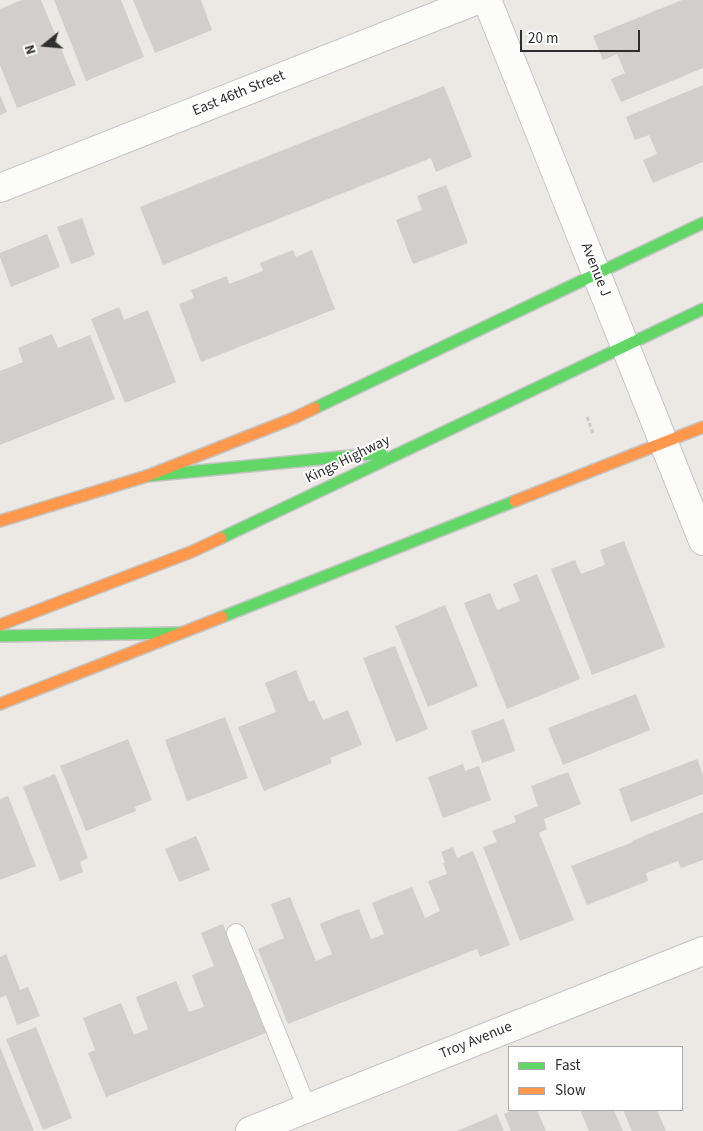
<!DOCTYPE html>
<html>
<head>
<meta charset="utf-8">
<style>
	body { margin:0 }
	#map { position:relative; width:703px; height:1131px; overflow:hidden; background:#ece8e4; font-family:"Source Sans 3",sans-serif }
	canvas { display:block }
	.legend { position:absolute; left:508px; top:1046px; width:175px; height:65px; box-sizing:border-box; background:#fff; border:1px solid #ababab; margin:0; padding:6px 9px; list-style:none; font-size:15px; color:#2e2e2e }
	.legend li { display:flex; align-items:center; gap:10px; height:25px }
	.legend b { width:25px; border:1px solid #ababab }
	.north { position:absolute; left:20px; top:20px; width:50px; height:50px; -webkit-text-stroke:4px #fff; paint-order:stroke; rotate:253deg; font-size:14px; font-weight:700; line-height:20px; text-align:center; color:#2e2e2e }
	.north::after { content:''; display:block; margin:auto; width:18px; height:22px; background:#2e2e2e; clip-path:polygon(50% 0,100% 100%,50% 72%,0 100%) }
	.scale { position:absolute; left:520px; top:30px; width:120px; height:22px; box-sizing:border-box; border:2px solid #2e2e2e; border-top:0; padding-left:6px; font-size:15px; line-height:18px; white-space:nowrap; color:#2e2e2e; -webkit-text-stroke:4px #fff; paint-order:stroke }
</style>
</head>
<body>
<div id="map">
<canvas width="703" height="1131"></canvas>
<ul class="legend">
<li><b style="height:6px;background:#63d668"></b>Fast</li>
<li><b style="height:6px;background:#ff974d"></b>Slow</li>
</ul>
<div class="north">N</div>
<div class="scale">20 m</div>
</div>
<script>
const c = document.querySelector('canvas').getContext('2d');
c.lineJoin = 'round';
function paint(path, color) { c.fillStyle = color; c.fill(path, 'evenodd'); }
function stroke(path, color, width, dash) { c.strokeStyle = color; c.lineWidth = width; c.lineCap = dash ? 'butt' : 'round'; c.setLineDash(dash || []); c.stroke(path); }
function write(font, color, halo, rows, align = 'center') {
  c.font = font + ' "Source Sans 3",sans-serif'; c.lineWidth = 4; c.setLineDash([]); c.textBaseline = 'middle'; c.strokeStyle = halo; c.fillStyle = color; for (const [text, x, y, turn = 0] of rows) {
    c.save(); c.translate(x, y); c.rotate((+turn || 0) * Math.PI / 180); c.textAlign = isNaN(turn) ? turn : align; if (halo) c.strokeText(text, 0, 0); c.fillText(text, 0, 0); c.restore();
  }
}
const building = new Path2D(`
	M 22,0 L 41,0 L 76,85 L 17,108 L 0,65 L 0,9 Z
	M 54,0 L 121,0 L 144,57 L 86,81 Z
	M 133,0 L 201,0 L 212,30 L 155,53 Z
	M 682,0 L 703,0 L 703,68 L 621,102 L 611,79 L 625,73 L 621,63 L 617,54 L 603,60 L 593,36 Z
	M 703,85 L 703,162 L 653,183 L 643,160 L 657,154 L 653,144 L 649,135 L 635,140 L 626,117 Z
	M 444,86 L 472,157 L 436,172 L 431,158 L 163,265 L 140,207 Z
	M 0,95 L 7,112 L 0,115 Z
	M 446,185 L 468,243 L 413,264 L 396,220 L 422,210 L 417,196 Z
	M 82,218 L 95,255 L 71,264 L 57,227 Z
	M 47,234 L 60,267 L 11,287 L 0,257 L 0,253 Z
	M 293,250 L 296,257 L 312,250 L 335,309 L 201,362 L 179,304 L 194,298 L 191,290 L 227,276 L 229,284 L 263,271 L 260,263 Z
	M 119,307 L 124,320 L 148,310 L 176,382 L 125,403 L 91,319 Z
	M 52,334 L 58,348 L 90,335 L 115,399 L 0,445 L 0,371 L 23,362 L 18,348 Z
	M 624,541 L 665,647 L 592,675 L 551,569 L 575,560 L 581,574 L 605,565 L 600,550 Z
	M 537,574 L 580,679 L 507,709 L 464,603 L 490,593 L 497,610 L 520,601 L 513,584 Z
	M 445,605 L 478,686 L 428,707 L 395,626 Z
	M 395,646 L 428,729 L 396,742 L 363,658 Z
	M 296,670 L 309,702 L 314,700 L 323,720 L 348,710 L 362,745 L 330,758 L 332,763 L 264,791 L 238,727 L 276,712 L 265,683 Z
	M 636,694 L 650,730 L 563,765 L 548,728 Z
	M 225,717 L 248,778 L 187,801 L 165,740 Z
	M 504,719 L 515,751 L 482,763 L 471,731 Z
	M 128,739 L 152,800 L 135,807 L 136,811 L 86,831 L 60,766 Z
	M 697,759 L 703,775 L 703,794 L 631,822 L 619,789 Z
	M 463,764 L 465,771 L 479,766 L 491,800 L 443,818 L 428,777 Z
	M 568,772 L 581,804 L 544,819 L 547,829 L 539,833 L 574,920 L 520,941 L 483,847 L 497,842 L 492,831 L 516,822 L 514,816 L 538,806 L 531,786 Z
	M 55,774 L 88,858 L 80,862 L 83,872 L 60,881 L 23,787 Z
	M 8,796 L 36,866 L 0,880 L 0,799 Z
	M 703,812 L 703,860 L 681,868 L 678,861 L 646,873 L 648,881 L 587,905 L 571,866 L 633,842 L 632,841 Z
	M 196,836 L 210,870 L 179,882 L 165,849 Z
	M 453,847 L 457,858 L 473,851 L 510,945 L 480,957 L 477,949 L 288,1024 L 258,949 L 284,938 L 271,904 L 290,897 L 316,961 L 332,954 L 320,924 L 339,916 L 359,909 L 371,939 L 384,934 L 372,903 L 412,887 L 425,918 L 440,911 L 428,881 L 447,874 L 443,863 L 445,863 L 441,852 Z
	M 223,924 L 266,1033 L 106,1097 L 88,1053 L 95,1050 L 83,1018 L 121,1003 L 134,1035 L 148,1029 L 136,997 L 176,981 L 189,1012 L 204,1007 L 192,975 L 214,966 L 201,933 Z
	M 6,954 L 20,990 L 28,987 L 40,1016 L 17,1025 L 6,995 L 0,998 L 0,957 Z
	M 36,1027 L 72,1118 L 43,1130 L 6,1039 Z
	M 0,1047 L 34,1131 L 0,1131 Z
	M 513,1110 L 537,1110 L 546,1131 L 511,1131 L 504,1114 Z
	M 580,1110 L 614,1110 L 623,1131 L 589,1131 Z
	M 623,1110 L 657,1110 L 666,1131 L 632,1131 Z
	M 497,1114 L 504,1131 L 457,1131 Z`);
const path = new Path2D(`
	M 587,417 L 593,433`);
const lane = new Path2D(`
	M 236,933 L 307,1108`);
const street = new Path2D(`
	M 487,0 L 703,541
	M 0,188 L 477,0
	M 250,1131 L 703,951`);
const fast = new Path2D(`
	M 315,408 L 703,223
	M 147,476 L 381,453
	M 221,538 L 703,309
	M 222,617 L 515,501
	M 0,636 L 180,633`);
const slow = new Path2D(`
	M 515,501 L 703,427
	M 0,521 L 147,476 L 294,418 L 315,408
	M 0,625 L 191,552 L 221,538
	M 0,704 L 222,617`);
const streetNames = [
	["East 46th Street",239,94,-22],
	["Avenue J",595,270,68],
	["Kings Highway",348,460,-26],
	["Troy Avenue",476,1041,-22]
];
paint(building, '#d1cecb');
stroke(lane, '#c5c4c5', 20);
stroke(street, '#c5c4c5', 30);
stroke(fast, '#c5c4c5', 14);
stroke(slow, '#c5c4c5', 14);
stroke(path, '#c9c9c8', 3, [4, 2.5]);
stroke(lane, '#fcfcfb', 18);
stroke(street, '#fcfcfb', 28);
stroke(fast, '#63d668', 11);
stroke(slow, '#ff974d', 11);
write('15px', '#2e2e2e', '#fff', streetNames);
</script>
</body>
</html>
